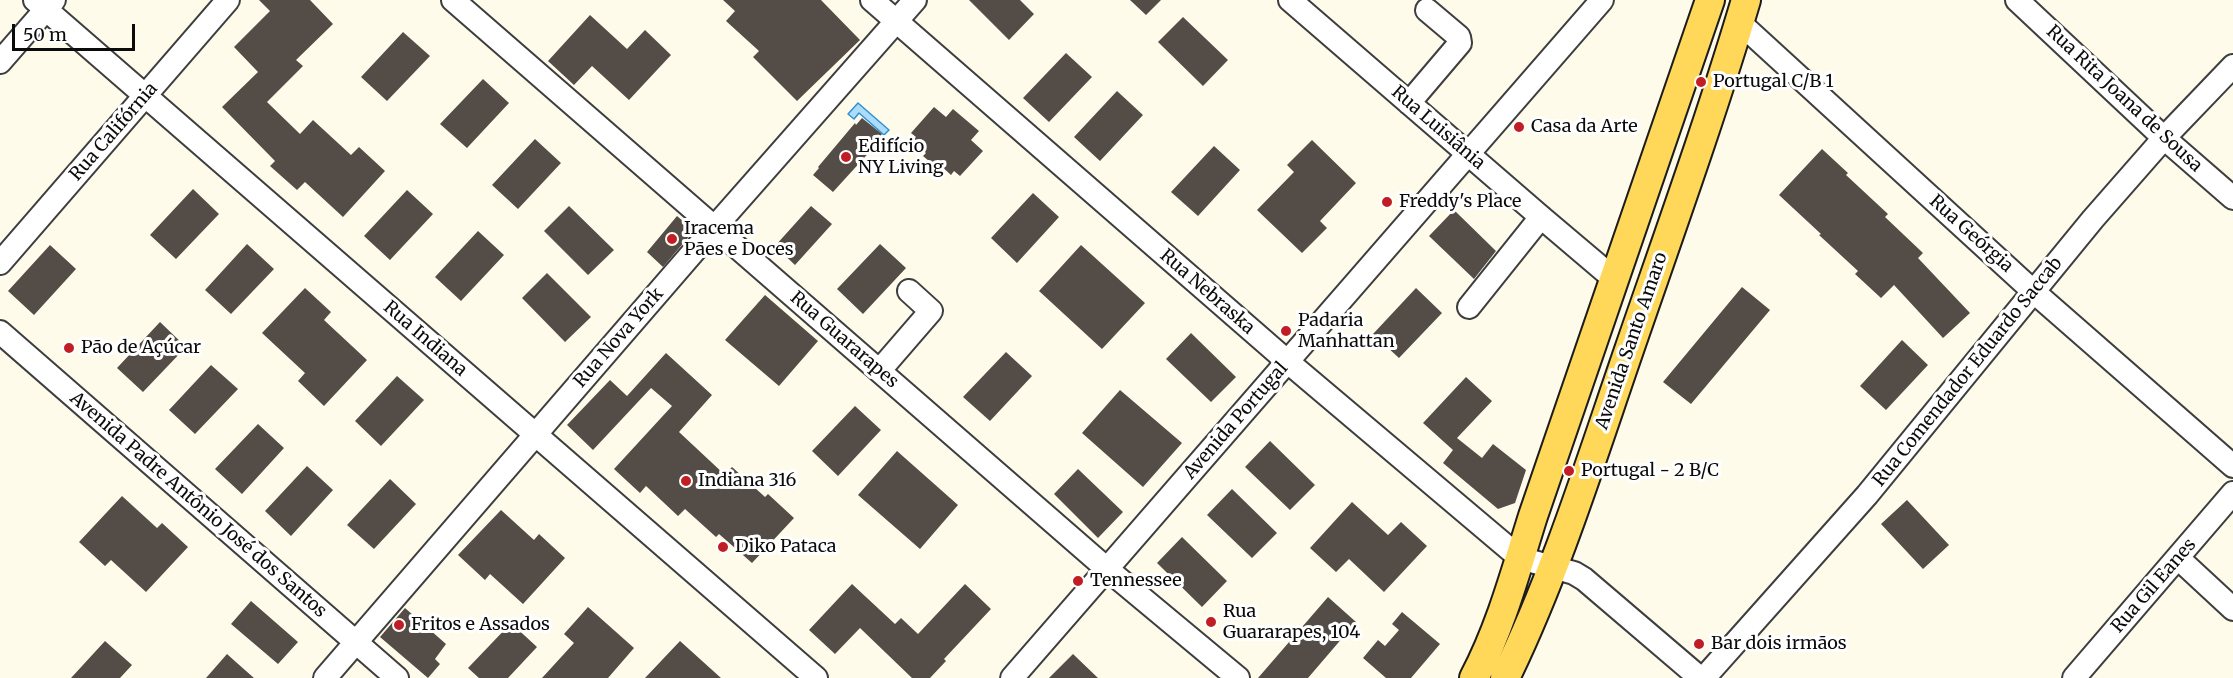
<!DOCTYPE html>
<html>
<head>
<meta charset="utf-8">
<style>
	body { margin:0 }
	#map { position:relative; width:2233px; height:678px; overflow:hidden; background:#fffbea; font-family:Merriweather,serif }
	canvas { display:block }
	.scale { position:absolute; left:12px; top:24px; width:123px; height:27px; box-sizing:border-box; border:3px solid #0b0b0b; border-top:0; padding-left:8px; font-size:18px; line-height:21px; white-space:nowrap; color:#0b0b0b; -webkit-text-stroke:4px #fff; paint-order:stroke }
</style>
</head>
<body>
<div id="map">
<canvas width="2233" height="678"></canvas>
<div class="scale">50 m</div>
</div>
<script>
const c = document.querySelector('canvas').getContext('2d');
c.lineJoin = 'round';
function paint(path, color) { c.fillStyle = color; c.fill(path, 'evenodd'); }
function stroke(path, color, width, dash) { c.strokeStyle = color; c.lineWidth = width; c.lineCap = dash ? 'butt' : 'round'; c.setLineDash(dash || []); c.stroke(path); }
function write(font, color, halo, rows, align = 'center') {
  c.font = font + ' Merriweather,serif'; c.lineWidth = 6; c.setLineDash([]); c.textBaseline = 'middle'; c.strokeStyle = halo; c.fillStyle = color; for (const [text, x, y, turn = 0] of rows) {
    c.save(); c.translate(x, y); c.rotate((+turn || 0) * Math.PI / 180); c.textAlign = isNaN(turn) ? turn : align; if (halo) c.strokeText(text, 0, 0); c.fillText(text, 0, 0); c.restore();
  }
}
const water = new Path2D(`
	M 858,103 L 889,130 L 884,135 L 859,113 L 854,119 L 848,114 Z`);
const building = new Path2D(`
	M 259,0 L 310,0 L 333,24 L 296,60 L 303,66 L 267,102 L 300,134 L 313,120 L 351,155 L 359,147 L 385,171 L 343,217 L 305,182 L 297,190 L 270,166 L 275,161 L 222,107 L 258,72 L 234,47 L 270,11 Z
	M 723,0 L 821,0 L 860,40 L 797,101 L 753,57 L 759,51 L 726,21 L 735,11 Z
	M 969,0 L 1020,0 L 1034,14 L 1009,40 Z
	M 1130,0 L 1161,0 L 1146,15 Z
	M 590,15 L 627,49 L 645,30 L 671,55 L 629,100 L 592,66 L 574,85 L 548,61 Z
	M 1183,17 L 1228,60 L 1203,86 L 1158,42 Z
	M 403,32 L 430,56 L 387,101 L 361,77 Z
	M 1066,53 L 1092,77 L 1049,122 L 1023,98 Z
	M 483,79 L 509,103 L 467,148 L 440,124 Z
	M 1117,91 L 1143,115 L 1100,161 L 1074,137 Z
	M 934,107 L 946,117 L 953,109 L 979,131 L 971,140 L 983,151 L 960,176 L 954,171 L 951,175 L 939,164 L 936,167 L 923,156 L 926,153 L 912,141 L 916,137 L 911,133 Z
	M 862,118 L 882,134 L 872,146 L 874,147 L 833,192 L 813,175 L 819,168 L 818,167 L 855,123 L 856,125 Z
	M 535,139 L 561,163 L 518,209 L 492,185 Z
	M 1312,140 L 1356,183 L 1320,221 L 1327,228 L 1302,253 L 1257,210 L 1294,172 L 1287,165 Z
	M 1214,146 L 1240,170 L 1198,216 L 1171,192 Z
	M 1822,149 L 1848,173 L 1846,175 L 1888,214 L 1885,217 L 1923,253 L 1918,258 L 1970,313 L 1943,338 L 1894,285 L 1881,298 L 1855,274 L 1858,271 L 1819,235 L 1821,234 L 1779,195 Z
	M 193,189 L 219,214 L 176,259 L 150,235 Z
	M 407,190 L 433,214 L 390,260 L 364,236 Z
	M 1033,193 L 1059,217 L 1017,263 L 991,238 Z
	M 569,206 L 614,250 L 588,275 L 544,231 Z
	M 811,206 L 832,224 L 795,265 L 775,246 Z
	M 1454,210 L 1496,251 L 1474,279 L 1429,236 Z
	M 677,216 L 690,227 L 691,234 L 663,267 L 647,252 Z
	M 478,231 L 504,255 L 461,301 L 435,277 Z
	M 247,244 L 274,269 L 231,314 L 205,290 Z
	M 880,244 L 906,268 L 863,314 L 837,289 Z
	M 50,245 L 76,269 L 34,315 L 8,291 Z
	M 1081,245 L 1145,303 L 1102,349 L 1039,291 Z
	M 547,273 L 591,317 L 565,342 L 522,298 Z
	M 1742,287 L 1770,310 L 1691,404 L 1663,382 Z
	M 305,288 L 331,312 L 324,320 L 367,360 L 324,406 L 298,381 L 305,373 L 262,333 Z
	M 1416,288 L 1442,313 L 1399,358 L 1373,334 Z
	M 765,295 L 818,341 L 779,386 L 725,340 Z
	M 160,322 L 186,347 L 143,392 L 117,368 Z
	M 1191,333 L 1236,377 L 1211,402 L 1166,359 Z
	M 1902,340 L 1928,365 L 1886,410 L 1860,386 Z
	M 1006,352 L 1032,376 L 990,421 L 963,397 Z
	M 666,353 L 712,395 L 679,432 L 725,475 L 732,467 L 765,497 L 768,494 L 794,518 L 752,563 L 719,534 L 716,537 L 685,509 L 678,516 L 646,486 L 640,493 L 614,469 L 672,406 L 651,388 L 593,450 L 567,425 L 610,380 L 627,396 Z
	M 211,365 L 238,389 L 195,434 L 169,410 Z
	M 397,376 L 424,400 L 381,446 L 355,421 Z
	M 1466,377 L 1492,401 L 1457,438 L 1482,458 L 1493,444 L 1526,470 L 1515,503 L 1498,509 L 1443,463 L 1453,450 L 1423,423 Z
	M 1120,390 L 1182,443 L 1143,487 L 1082,433 Z
	M 855,406 L 881,430 L 838,476 L 812,451 Z
	M 258,424 L 284,448 L 242,494 L 215,469 Z
	M 1270,441 L 1315,485 L 1290,510 L 1245,467 Z
	M 897,451 L 958,505 L 920,549 L 858,495 Z
	M 307,466 L 333,490 L 291,536 L 265,511 Z
	M 1078,469 L 1123,512 L 1098,538 L 1054,494 Z
	M 390,479 L 416,504 L 374,549 L 347,525 Z
	M 1232,489 L 1277,533 L 1252,558 L 1207,515 Z
	M 122,496 L 157,528 L 162,523 L 188,547 L 146,592 L 111,560 L 105,566 L 79,542 Z
	M 1907,500 L 1949,545 L 1923,569 L 1881,524 Z
	M 1352,502 L 1388,535 L 1401,522 L 1427,546 L 1384,592 L 1349,559 L 1336,572 L 1310,548 Z
	M 501,510 L 534,540 L 539,534 L 565,558 L 523,604 L 490,574 L 485,580 L 458,555 Z
	M 1182,537 L 1227,581 L 1202,607 L 1157,563 Z
	M 852,584 L 895,624 L 901,618 L 918,634 L 965,584 L 991,609 L 944,659 L 946,661 L 930,678 L 912,678 L 860,628 L 835,654 L 809,630 Z
	M 1328,597 L 1356,622 L 1308,678 L 1258,678 Z
	M 251,601 L 298,642 L 278,664 L 231,624 Z
	M 588,607 L 634,648 L 608,678 L 542,678 L 574,643 L 564,634 Z
	M 405,608 L 446,644 L 435,659 L 440,664 L 428,678 L 380,637 Z
	M 1402,612 L 1440,644 L 1411,678 L 1386,678 L 1363,658 L 1378,640 L 1385,646 L 1399,630 L 1392,624 Z
	M 511,623 L 537,647 L 508,678 L 479,678 L 468,668 Z
	M 105,641 L 132,665 L 120,678 L 71,678 Z
	M 680,641 L 721,678 L 645,678 Z
	M 227,654 L 237,663 L 254,678 L 206,678 Z
	M 1073,654 L 1098,678 L 1049,678 Z`);
const minor = new Path2D(`
	M 35,0 L 816,678
	M 453,0 L 1107,569 L 1238,678
	M 872,0 L 1288,362 L 1520,558 L 1574,573 L 1584,579 L 1700,678
	M 1290,0 L 1541,217 L 1613,278
	M 2017,0 L 2164,138 L 2233,198
	M 1739,22 L 2034,292 L 2233,466
	M 0,62 L 54,0
	M 1409,103 L 1460,43 L 1459,37 L 1427,10
	M 0,263 L 228,0
	M 1469,307 L 1541,217
	M 0,332 L 397,678
	M 880,370 L 931,311 L 909,291
	M 2178,558 L 2233,609
	M 325,678 L 714,228 L 915,0
	M 1012,678 L 1602,0
	M 1704,678 L 1867,495 L 2093,219 L 2164,138 L 2233,66
	M 2074,678 L 2233,493`);
const major = new Path2D(`
	M 1474,678 C 1501,627 1516,570 1533,516 L 1710,0
	M 1505,678 C 1556,573 1591,460 1629,350 C 1669,234 1711,118 1746,0`);
const markers = [
	[1701,82,6,"#c11d24"],
	[1519,127,6,"#c11d24"],
	[846,157,6,"#c11d24"],
	[1387,202,6,"#c11d24"],
	[672,239,6,"#c11d24"],
	[1286,331,6,"#c11d24"],
	[69,348,6,"#c11d24"],
	[1569,471,6,"#c11d24"],
	[686,481,6,"#c11d24"],
	[723,547,6,"#c11d24"],
	[1078,581,6,"#c11d24"],
	[1211,622,6,"#c11d24"],
	[399,625,6,"#c11d24"],
	[1699,644,6,"#c11d24"]
];
const poiNames = [
	["Portugal C/B 1",1713,82],
	["Casa da Arte",1531,127],
	["Edifício",858,147],
	["NY Living",858,168],
	["Freddy's Place",1399,202],
	["Iracema",684,229],
	["Pães e Doces",684,250],
	["Padaria",1298,321],
	["Manhattan",1298,342],
	["Pão de Açúcar",81,348],
	["Portugal - 2 B/C",1581,471],
	["Indiana 316",698,481],
	["Diko Pataca",735,547],
	["Tennessee",1090,581],
	["Rua",1223,612],
	["Guararapes, 104",1223,633],
	["Fritos e Assados",411,625],
	["Bar dois irmãos",1711,644]
];
const streetNames = [
	["Rua Rita Joana de Sousa",2124,99,43],
	["Rua Luisiânia",1438,128,41],
	["Rua Califórnia",114,132,-49],
	["Rua Geórgia",1971,234,42],
	["Rua Nebraska",1207,292,41],
	["Rua Nova York",619,338,-49],
	["Rua Indiana",425,339,41],
	["Rua Guararapes",844,340,41],
	["Avenida Santo Amaro",1632,341,-71],
	["Rua Comendador Eduardo Saccab",1968,372,-51],
	["Avenida Portugal",1236,421,-49],
	["Avenida Padre Antônio José dos Santos",198,505,41],
	["Rua Gil Eanes",2154,586,-49]
];
paint(water, '#acdcf9');
stroke(water, '#2f91d4', 1.5);
paint(building, '#544c47');
stroke(minor, '#3e3e3e', 26);
stroke(major, '#1c1c1c', 32);
stroke(minor, '#fff', 22);
stroke(major, '#ffd85a', 28);
for (const [x, y, r, color] of markers) { const dot = new Path2D(); dot.arc(x, y, r, 0, 2 * Math.PI); c.fillStyle = color; c.fill(dot); stroke(dot, '#fff', 2); }
write('18px', '#0b0b0b', '#fff', poiNames, 'left');
write('18px', '#0b0b0b', '#fff', streetNames);
</script>
</body>
</html>
